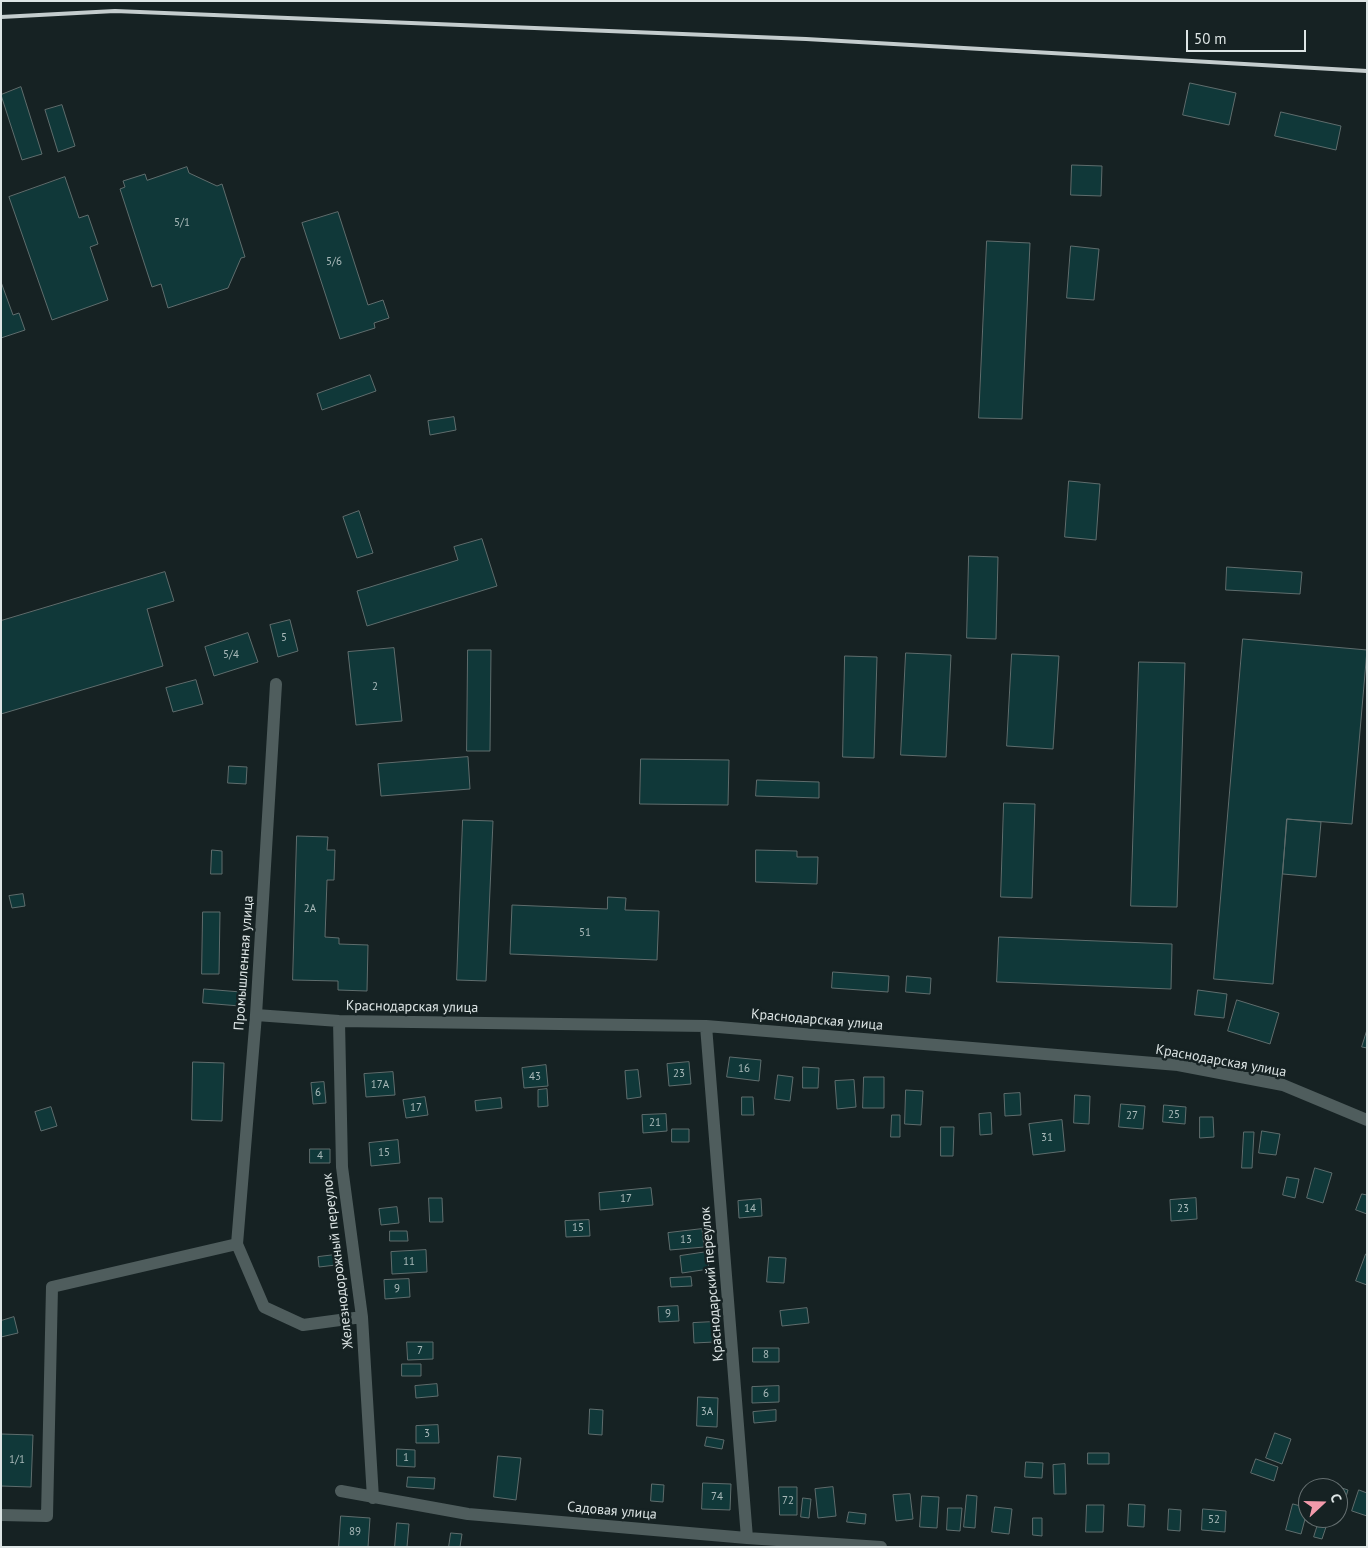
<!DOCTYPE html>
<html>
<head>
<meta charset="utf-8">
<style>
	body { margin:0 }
	#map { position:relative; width:1368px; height:1548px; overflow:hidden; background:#162223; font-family:"PT Sans",sans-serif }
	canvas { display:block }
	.frame { position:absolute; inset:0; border:2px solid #dde5e5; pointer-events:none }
	.north { position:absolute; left:1298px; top:1478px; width:50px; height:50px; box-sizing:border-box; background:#162223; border:1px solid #667071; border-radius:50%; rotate:69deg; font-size:14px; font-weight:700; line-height:20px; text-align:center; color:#dde5e5 }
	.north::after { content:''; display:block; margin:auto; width:18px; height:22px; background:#f39aab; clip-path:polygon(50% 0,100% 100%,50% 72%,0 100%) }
	.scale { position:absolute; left:1186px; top:30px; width:120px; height:22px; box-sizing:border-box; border:2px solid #dde5e5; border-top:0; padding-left:6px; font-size:15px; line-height:18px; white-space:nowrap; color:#dde5e5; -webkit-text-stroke:4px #162223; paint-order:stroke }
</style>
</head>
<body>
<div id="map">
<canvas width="1368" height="1548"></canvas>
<div class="frame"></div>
<div class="north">С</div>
<div class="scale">50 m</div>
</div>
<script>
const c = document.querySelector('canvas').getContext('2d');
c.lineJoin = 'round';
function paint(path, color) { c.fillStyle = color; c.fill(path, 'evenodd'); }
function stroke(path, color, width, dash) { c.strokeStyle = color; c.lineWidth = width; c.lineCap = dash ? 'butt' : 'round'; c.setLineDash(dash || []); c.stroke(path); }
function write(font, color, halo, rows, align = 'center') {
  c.font = font + ' "PT Sans",sans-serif'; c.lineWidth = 5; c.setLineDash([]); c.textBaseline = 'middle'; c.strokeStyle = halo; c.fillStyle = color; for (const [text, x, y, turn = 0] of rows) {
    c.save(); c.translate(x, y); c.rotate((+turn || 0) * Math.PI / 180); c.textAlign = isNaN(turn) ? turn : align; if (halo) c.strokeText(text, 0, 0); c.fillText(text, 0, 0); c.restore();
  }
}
const building = new Path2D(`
	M 1190,83 L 1236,93 L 1229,125 L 1183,115 Z
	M 21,87 L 42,154 L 22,160 L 1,95 Z
	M 62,105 L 75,146 L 58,152 L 45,110 Z
	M 1281,112 L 1341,126 L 1336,150 L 1275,136 Z
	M 1072,165 L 1102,166 L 1101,196 L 1071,195 Z
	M 187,167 L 189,173 L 217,186 L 222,184 L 245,257 L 241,258 L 228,288 L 168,308 L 161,284 L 152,287 L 120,189 L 125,187 L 123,181 L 145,174 L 147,180 Z
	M 65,177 L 79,218 L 88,215 L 98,244 L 90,247 L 108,300 L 52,320 L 9,197 Z
	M 338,212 L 368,305 L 383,300 L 389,318 L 374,323 L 375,328 L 340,339 L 302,223 Z
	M 987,241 L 1030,243 L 1022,419 L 979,418 Z
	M 1071,246 L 1099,249 L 1094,300 L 1067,298 Z
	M 1,282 L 13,315 L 19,313 L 25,330 L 1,338 Z
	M 370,375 L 376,391 L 322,410 L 317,394 Z
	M 454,417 L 456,430 L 430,435 L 428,421 Z
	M 1069,481 L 1100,484 L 1096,540 L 1065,537 Z
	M 359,511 L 373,553 L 357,558 L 343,517 Z
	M 482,539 L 497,586 L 367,626 L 357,591 L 458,560 L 454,547 Z
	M 969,556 L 998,557 L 996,639 L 967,638 Z
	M 1227,567 L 1302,572 L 1300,594 L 1226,590 Z
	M 165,572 L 174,601 L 147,609 L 163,666 L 1,714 L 1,621 Z
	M 290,620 L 298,651 L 278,657 L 270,625 Z
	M 248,633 L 258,662 L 214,676 L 205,647 Z
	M 1243,639 L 1367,650 L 1352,824 L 1287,819 L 1273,984 L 1214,979 Z
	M 394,648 L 402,721 L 356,725 L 348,652 Z
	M 468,650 L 491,650 L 490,751 L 467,751 Z
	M 906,653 L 951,655 L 946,757 L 901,755 Z
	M 1012,654 L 1059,656 L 1053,749 L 1007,746 Z
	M 845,656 L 877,657 L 874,758 L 843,757 Z
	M 1139,662 L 1185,663 L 1177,907 L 1131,906 Z
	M 196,680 L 203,704 L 173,712 L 166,688 Z
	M 468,757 L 470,789 L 381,796 L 378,764 Z
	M 641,759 L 729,760 L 728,805 L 640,804 Z
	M 229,766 L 247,767 L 246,784 L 228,783 Z
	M 757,780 L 819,782 L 819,798 L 756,796 Z
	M 1004,803 L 1035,804 L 1032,898 L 1001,897 Z
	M 1287,819 L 1321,822 L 1316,877 L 1283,874 Z
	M 463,820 L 493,821 L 486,981 L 457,980 Z
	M 297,836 L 328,837 L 327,850 L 335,850 L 334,880 L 327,880 L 325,937 L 339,938 L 339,944 L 368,945 L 367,991 L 338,990 L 338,981 L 293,980 Z
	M 212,850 L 222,851 L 222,874 L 211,874 Z
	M 756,850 L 797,851 L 797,857 L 818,857 L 817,884 L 756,882 Z
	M 23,894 L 25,906 L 12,908 L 9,896 Z
	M 608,897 L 626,898 L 625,910 L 659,911 L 657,960 L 510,954 L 512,905 L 607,909 Z
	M 203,912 L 220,912 L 219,974 L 202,974 Z
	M 999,937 L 1172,944 L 1171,989 L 997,982 Z
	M 833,972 L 889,976 L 888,992 L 832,988 Z
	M 907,976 L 931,978 L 930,994 L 906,992 Z
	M 204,989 L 241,992 L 240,1006 L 203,1003 Z
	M 1198,990 L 1227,994 L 1224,1018 L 1195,1015 Z
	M 1237,1000 L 1279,1013 L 1270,1044 L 1228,1031 Z
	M 1367,1030 L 1367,1048 L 1362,1047 Z
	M 730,1057 L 761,1060 L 759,1081 L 727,1077 Z
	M 193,1062 L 224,1063 L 222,1121 L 192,1120 Z
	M 689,1062 L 691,1084 L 669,1086 L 667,1064 Z
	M 546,1065 L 548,1086 L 524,1088 L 522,1068 Z
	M 803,1067 L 819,1068 L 818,1088 L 803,1088 Z
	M 638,1070 L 641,1097 L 627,1099 L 625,1071 Z
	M 393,1072 L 395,1095 L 366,1097 L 364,1074 Z
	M 778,1075 L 793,1077 L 790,1101 L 775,1099 Z
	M 864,1077 L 884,1077 L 884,1108 L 863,1108 Z
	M 854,1080 L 856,1107 L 837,1109 L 835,1081 Z
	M 324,1082 L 326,1103 L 313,1104 L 311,1083 Z
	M 547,1089 L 548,1106 L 538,1107 L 538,1090 Z
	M 906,1090 L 923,1091 L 921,1125 L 905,1124 Z
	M 1020,1093 L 1021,1115 L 1005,1116 L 1004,1094 Z
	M 1075,1095 L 1090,1096 L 1089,1124 L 1074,1123 Z
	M 425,1097 L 428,1115 L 406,1118 L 403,1100 Z
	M 742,1097 L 753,1097 L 754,1115 L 742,1115 Z
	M 501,1098 L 502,1108 L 476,1111 L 475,1101 Z
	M 1121,1104 L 1145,1106 L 1143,1129 L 1119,1127 Z
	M 1164,1105 L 1186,1107 L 1185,1124 L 1163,1122 Z
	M 51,1107 L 57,1126 L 41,1131 L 35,1112 Z
	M 991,1113 L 992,1134 L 980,1135 L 979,1114 Z
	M 666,1114 L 667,1131 L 643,1133 L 642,1115 Z
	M 892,1115 L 900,1115 L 900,1137 L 891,1137 Z
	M 1200,1117 L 1213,1117 L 1214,1137 L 1200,1138 Z
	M 1062,1120 L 1065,1151 L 1033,1155 L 1029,1124 Z
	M 941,1127 L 954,1127 L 953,1156 L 941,1156 Z
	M 672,1129 L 689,1129 L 689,1142 L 672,1142 Z
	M 1262,1131 L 1280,1134 L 1276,1155 L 1259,1153 Z
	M 1244,1132 L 1254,1132 L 1252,1168 L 1242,1168 Z
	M 398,1140 L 400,1163 L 371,1166 L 369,1143 Z
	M 310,1149 L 330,1149 L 330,1163 L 310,1163 Z
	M 1315,1168 L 1332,1173 L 1323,1203 L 1307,1198 Z
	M 1287,1177 L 1299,1179 L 1295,1198 L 1283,1195 Z
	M 651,1188 L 653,1205 L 600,1210 L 599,1193 Z
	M 1362,1194 L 1367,1195 L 1367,1214 L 1356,1210 Z
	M 429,1198 L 442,1198 L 443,1222 L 430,1222 Z
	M 1196,1198 L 1197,1219 L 1171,1221 L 1170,1200 Z
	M 761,1199 L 762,1216 L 739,1218 L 738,1201 Z
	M 397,1207 L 399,1223 L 381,1225 L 379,1209 Z
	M 589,1220 L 590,1236 L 566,1237 L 565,1221 Z
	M 702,1229 L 704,1247 L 670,1250 L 668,1233 Z
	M 390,1231 L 407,1231 L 408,1241 L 390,1241 Z
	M 426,1250 L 427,1272 L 392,1274 L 391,1252 Z
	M 707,1252 L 709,1269 L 682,1273 L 680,1256 Z
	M 1366,1254 L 1367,1254 L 1367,1285 L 1356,1281 Z
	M 335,1255 L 336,1265 L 319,1267 L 318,1257 Z
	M 769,1257 L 786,1258 L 784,1283 L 767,1282 Z
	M 691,1277 L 692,1286 L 671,1287 L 670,1278 Z
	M 409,1279 L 410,1297 L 385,1299 L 384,1280 Z
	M 678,1306 L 679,1321 L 659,1322 L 658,1307 Z
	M 807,1308 L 809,1323 L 782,1326 L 780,1311 Z
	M 14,1317 L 18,1333 L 1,1337 L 1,1321 Z
	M 713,1322 L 714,1342 L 694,1343 L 693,1323 Z
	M 407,1342 L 433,1342 L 433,1359 L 408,1360 Z
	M 753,1348 L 779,1348 L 779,1362 L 753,1362 Z
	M 402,1364 L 421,1364 L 421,1376 L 402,1376 Z
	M 437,1384 L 438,1396 L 416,1398 L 415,1386 Z
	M 779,1386 L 779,1402 L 752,1403 L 752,1387 Z
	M 698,1397 L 718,1398 L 717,1427 L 697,1426 Z
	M 590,1409 L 603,1410 L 602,1435 L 589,1434 Z
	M 776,1410 L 776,1421 L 754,1423 L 753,1412 Z
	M 438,1425 L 439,1443 L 416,1443 L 416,1426 Z
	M 1275,1433 L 1291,1439 L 1282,1464 L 1266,1458 Z
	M 1,1434 L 33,1435 L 31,1487 L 1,1486 Z
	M 707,1437 L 724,1440 L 722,1449 L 705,1446 Z
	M 397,1449 L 415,1450 L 415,1467 L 397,1466 Z
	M 1088,1453 L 1109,1453 L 1109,1464 L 1088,1464 Z
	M 498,1456 L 521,1458 L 516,1500 L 494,1497 Z
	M 1256,1459 L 1278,1467 L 1274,1481 L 1251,1473 Z
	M 1026,1462 L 1043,1463 L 1042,1478 L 1025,1477 Z
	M 1065,1464 L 1066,1494 L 1054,1494 L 1053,1465 Z
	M 408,1477 L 435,1478 L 434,1489 L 407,1487 Z
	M 703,1483 L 731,1484 L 730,1510 L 702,1509 Z
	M 652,1484 L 664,1485 L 663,1502 L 651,1501 Z
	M 779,1487 L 797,1487 L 797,1515 L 780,1515 Z
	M 833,1487 L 836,1516 L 818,1518 L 815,1489 Z
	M 1339,1487 L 1348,1490 L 1341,1514 L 1338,1513 Z
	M 1359,1490 L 1367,1493 L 1367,1516 L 1352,1511 Z
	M 910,1494 L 913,1519 L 896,1521 L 893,1495 Z
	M 967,1495 L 977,1496 L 975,1528 L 964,1527 Z
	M 922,1496 L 939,1497 L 937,1528 L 920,1527 Z
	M 803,1498 L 811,1499 L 809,1518 L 801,1517 Z
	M 1129,1504 L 1145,1505 L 1144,1527 L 1128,1526 Z
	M 1293,1504 L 1308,1508 L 1301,1534 L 1286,1530 Z
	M 1087,1505 L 1104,1505 L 1103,1532 L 1086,1532 Z
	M 995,1507 L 1012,1509 L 1009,1534 L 992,1532 Z
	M 948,1508 L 962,1508 L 960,1531 L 947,1530 Z
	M 1169,1509 L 1181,1510 L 1180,1531 L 1168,1530 Z
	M 1203,1509 L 1226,1511 L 1225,1532 L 1202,1530 Z
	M 849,1512 L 866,1514 L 865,1524 L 847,1522 Z
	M 341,1516 L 370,1518 L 368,1547 L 339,1547 Z
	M 1033,1518 L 1042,1518 L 1042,1536 L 1033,1535 Z
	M 1320,1518 L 1328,1521 L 1322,1539 L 1314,1537 Z
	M 397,1523 L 409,1524 L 407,1547 L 395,1547 Z
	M 451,1533 L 462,1534 L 460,1547 L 449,1547 Z`);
const street = new Path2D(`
	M 256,1015 L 339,1021 L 706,1026 L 1178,1065 L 1283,1085 L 1367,1120
	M 339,1021 L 342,1167 L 362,1317 L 373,1498
	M 706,1026 L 747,1538
	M 237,1244 L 256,1015 L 276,684
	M 341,1491 L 468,1514 L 747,1538 L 881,1547
	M 1,1515 L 47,1516 L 52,1287 L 237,1244 L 264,1307 L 303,1325 L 362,1317`);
const rail = new Path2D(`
	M 1,17 L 115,11 L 806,39 L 1367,71`);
const numberNames = [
	["5/1",182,223],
	["5/6",334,262],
	["5",284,638],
	["5/4",231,655],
	["2",375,687],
	["2А",310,909],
	["51",585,933],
	["16",744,1069],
	["23",679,1074],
	["43",535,1077],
	["17А",380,1085],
	["6",318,1093],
	["17",416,1108],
	["25",1174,1115],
	["27",1132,1116],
	["21",655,1123],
	["31",1047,1138],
	["15",384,1153],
	["4",320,1156],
	["17",626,1199],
	["14",750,1209],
	["23",1183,1209],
	["15",578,1228],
	["13",686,1240],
	["11",409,1262],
	["9",397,1289],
	["9",668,1314],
	["7",420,1351],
	["8",766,1355],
	["6",766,1394],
	["3А",707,1412],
	["3",427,1434],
	["1",406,1458],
	["1/1",17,1460],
	["74",717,1497],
	["72",788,1501],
	["52",1214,1520],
	["89",355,1532]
];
const streetNames = [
	["Промышленная улица",244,963,-86],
	["Краснодарская улица",412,1007,1],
	["Краснодарская улица",817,1020,5],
	["Краснодарская улица",1221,1061,10],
	["Железнодорожный переулок",338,1261,-97],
	["Краснодарский переулок",712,1284,-95],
	["Садовая улица",612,1511,5]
];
paint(building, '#103839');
stroke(building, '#5f6d6d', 1);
stroke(street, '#4f5d5d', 12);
stroke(rail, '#c4cccd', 4);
write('11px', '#aababa', null, numberNames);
write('14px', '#dde5e5', '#162223', streetNames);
</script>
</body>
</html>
